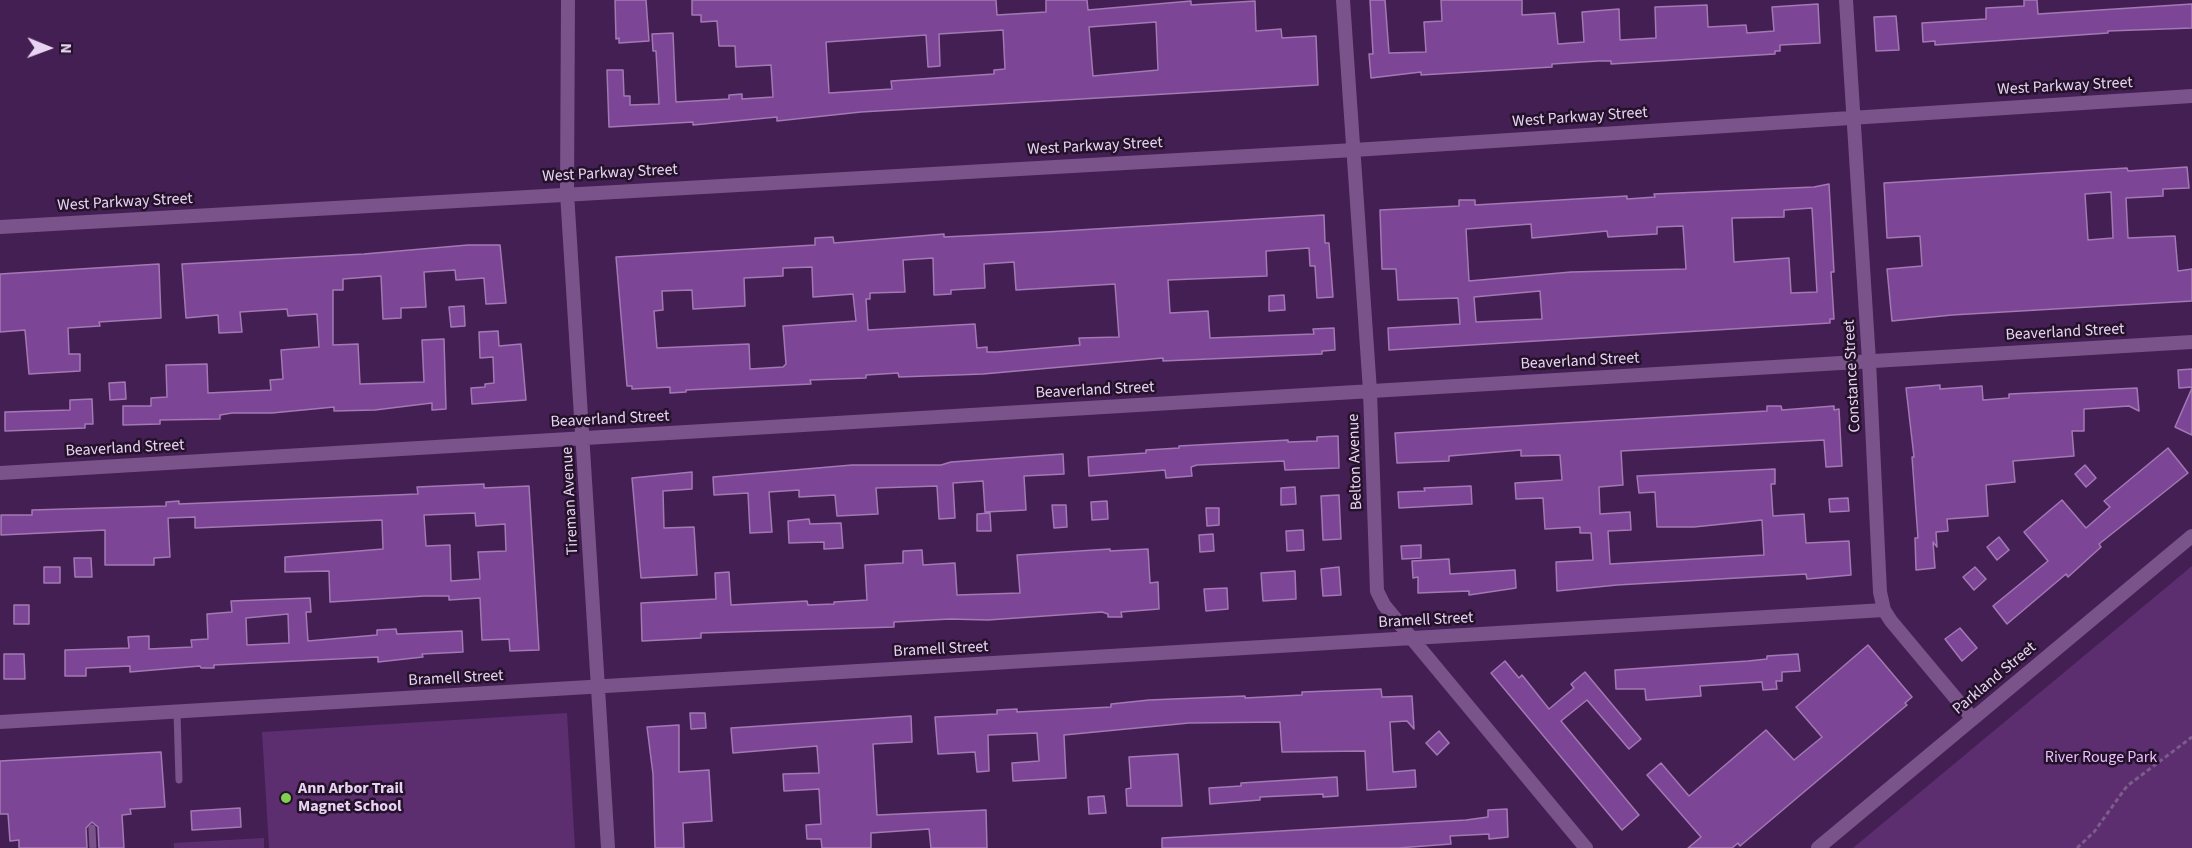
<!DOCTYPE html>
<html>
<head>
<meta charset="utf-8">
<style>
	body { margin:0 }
	#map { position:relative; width:2192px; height:848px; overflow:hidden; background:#441f54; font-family:"Source Sans 3",sans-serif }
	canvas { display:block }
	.north { position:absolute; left:18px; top:18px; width:60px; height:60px; -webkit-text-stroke:4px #23122a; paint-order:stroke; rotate:91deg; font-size:16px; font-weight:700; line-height:24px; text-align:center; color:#e9d3f3 }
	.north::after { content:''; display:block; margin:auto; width:21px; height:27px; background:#e9d3f3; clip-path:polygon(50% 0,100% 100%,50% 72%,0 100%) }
</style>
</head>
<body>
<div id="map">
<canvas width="2192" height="848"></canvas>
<div class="north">N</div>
</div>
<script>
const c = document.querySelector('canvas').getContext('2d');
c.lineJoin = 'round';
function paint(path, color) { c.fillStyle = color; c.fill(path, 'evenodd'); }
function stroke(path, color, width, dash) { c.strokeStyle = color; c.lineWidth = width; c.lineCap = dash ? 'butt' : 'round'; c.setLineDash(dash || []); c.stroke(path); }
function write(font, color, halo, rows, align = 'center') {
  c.font = font + ' "Source Sans 3",sans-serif'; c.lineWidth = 5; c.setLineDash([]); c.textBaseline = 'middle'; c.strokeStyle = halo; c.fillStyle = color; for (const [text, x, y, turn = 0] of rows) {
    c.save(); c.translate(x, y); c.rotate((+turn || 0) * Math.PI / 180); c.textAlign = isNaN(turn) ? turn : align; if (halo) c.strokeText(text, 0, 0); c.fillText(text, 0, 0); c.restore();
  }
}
const green = new Path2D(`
	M 2192,566 L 2192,848 L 1853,848 Z
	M 567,713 L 575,848 L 269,848 L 262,732 Z
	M 264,838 L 264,848 L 174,848 L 174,843 Z`);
const building = new Path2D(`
	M 615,0 L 646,0 L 649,41 L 619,43 L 619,38 L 616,39 Z
	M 692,0 L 996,0 L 997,15 L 1046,12 L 1046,0 L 1087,0 L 1088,10 L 1191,1 L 1191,5 L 1255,1 L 1256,31 L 1281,29 L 1282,38 L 1316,36 L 1318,85 L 861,112 L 777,121 L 777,117 L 693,125 L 693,122 L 609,127 L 607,70 L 623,70 L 624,96 L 630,96 L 630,105 L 659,104 L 656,51 L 653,51 L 652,34 L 673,33 L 676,102 L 729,99 L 729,95 L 742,94 L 742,99 L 773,97 L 771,65 L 736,67 L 735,46 L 719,46 L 717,21 L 701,22 L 701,15 L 692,15 ZM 1156,22 L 1158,70 L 1093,76 L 1089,27 ZM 1003,30 L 1005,69 L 994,70 L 994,74 L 891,81 L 892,89 L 829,93 L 826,42 L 926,35 L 928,67 L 940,66 L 939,34 Z
	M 1370,0 L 1385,0 L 1389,53 L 1426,52 L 1424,22 L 1442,21 L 1441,0 L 1522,0 L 1522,15 L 1555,13 L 1558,44 L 1584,42 L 1582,12 L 1619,9 L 1620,40 L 1656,38 L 1655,7 L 1707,5 L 1708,27 L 1746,25 L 1747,33 L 1774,31 L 1772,7 L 1818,4 L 1820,43 L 1780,45 L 1780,51 L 1775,51 L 1775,54 L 1611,64 L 1611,61 L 1598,61 L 1552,64 L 1552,67 L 1421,75 L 1421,72 L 1371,78 L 1369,54 L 1373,54 Z
	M 2024,0 L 2037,0 L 2038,14 L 2192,4 L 2192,28 L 2108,31 L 2108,33 L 1935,45 L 1935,41 L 1923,42 L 1922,23 L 1986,19 L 1986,8 L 2024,6 Z
	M 1896,16 L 1899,50 L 1876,51 L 1874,17 Z
	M 2187,167 L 2189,188 L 2163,189 L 2163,196 L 2126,198 L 2128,238 L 2175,236 L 2178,271 L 2192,269 L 2192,301 L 1952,315 L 1892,321 L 1887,269 L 1922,266 L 1920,236 L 1887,238 L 1884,183 L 2093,170 L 2127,168 L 2128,171 ZM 2111,192 L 2113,238 L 2088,240 L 2085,194 Z
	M 1829,184 L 1834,272 L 1831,272 L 1834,319 L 1830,319 L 1830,323 L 1389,350 L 1388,328 L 1460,324 L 1458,298 L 1398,300 L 1396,269 L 1382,269 L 1380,210 L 1459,206 L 1459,200 L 1475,200 L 1475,205 L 1627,196 L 1627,199 L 1655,197 L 1654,194 L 1814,187 ZM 1812,208 L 1817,292 L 1791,293 L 1789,258 L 1734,262 L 1732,218 L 1784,217 L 1784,210 ZM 1531,224 L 1532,238 L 1607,231 L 1608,237 L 1657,234 L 1657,227 L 1683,226 L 1686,269 L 1571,272 L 1469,281 L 1466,229 ZM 1540,291 L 1542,319 L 1476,322 L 1474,297 Z
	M 1324,215 L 1325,243 L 1329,243 L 1333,297 L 1317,298 L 1315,266 L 1310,266 L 1309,248 L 1266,251 L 1267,276 L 1168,280 L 1170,313 L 1208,311 L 1210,338 L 1314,334 L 1313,329 L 1334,328 L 1335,350 L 1322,351 L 1322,354 L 1163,361 L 1163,358 L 983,374 L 899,377 L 898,373 L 866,375 L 866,378 L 810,380 L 811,384 L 686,390 L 686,392 L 670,393 L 670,387 L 632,389 L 632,386 L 627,386 L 616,257 L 815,245 L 815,238 L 833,237 L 834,243 L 944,234 L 944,237 L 1046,232 ZM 933,258 L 934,295 L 951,294 L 951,290 L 985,288 L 984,264 L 1014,262 L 1016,290 L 1115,284 L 1119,337 L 1079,338 L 1080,345 L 997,352 L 987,352 L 987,347 L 977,348 L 975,324 L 868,330 L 866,299 L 870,299 L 870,293 L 905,292 L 903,260 ZM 812,267 L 813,297 L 853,294 L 856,321 L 783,326 L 786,364 L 783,367 L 750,369 L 749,344 L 657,348 L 654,311 L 663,310 L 662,291 L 692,290 L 693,309 L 745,306 L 744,278 L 783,276 L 783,268 Z
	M 468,245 L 500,245 L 506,303 L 486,304 L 484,278 L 456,280 L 455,270 L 424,272 L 426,307 L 401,308 L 401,318 L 383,319 L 381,276 L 343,279 L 343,290 L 333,290 L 333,345 L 358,344 L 360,384 L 424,382 L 422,340 L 444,339 L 446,409 L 432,410 L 432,403 L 375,410 L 334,411 L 334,407 L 272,413 L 232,413 L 220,415 L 220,419 L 160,420 L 160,424 L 123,425 L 123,406 L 151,406 L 151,398 L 167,397 L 166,365 L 207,364 L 208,393 L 271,390 L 270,380 L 283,379 L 281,350 L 319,347 L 317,314 L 288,316 L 287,309 L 240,312 L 242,332 L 219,333 L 218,315 L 186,318 L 182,264 L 364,254 Z
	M 159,264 L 161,318 L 99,322 L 100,326 L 68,328 L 69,354 L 80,354 L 80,371 L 29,374 L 25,330 L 0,332 L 0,274 Z
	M 1284,295 L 1285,310 L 1269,311 L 1269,296 Z
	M 464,306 L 465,326 L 451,327 L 449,307 Z
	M 498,331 L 499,346 L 521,344 L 526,400 L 472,404 L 471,388 L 485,387 L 485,384 L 494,383 L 493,357 L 480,358 L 479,332 Z
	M 2192,369 L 2192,387 L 2179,388 L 2178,370 Z
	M 125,382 L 126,399 L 110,400 L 109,383 Z
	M 1940,385 L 1940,389 L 1982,386 L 1983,400 L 2009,398 L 2009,394 L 2137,388 L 2139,411 L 2129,406 L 2084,409 L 2084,431 L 2072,431 L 2074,456 L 2013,461 L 2015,482 L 1986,485 L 1988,516 L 1947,519 L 1948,531 L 1936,532 L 1937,547 L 1933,542 L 1935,568 L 1916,570 L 1915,538 L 1918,538 L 1912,457 L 1914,457 L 1906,388 Z
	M 2192,388 L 2192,435 L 2175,427 Z
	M 92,399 L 93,424 L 85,424 L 85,428 L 5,431 L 5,412 L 70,410 L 70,400 Z
	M 1767,406 L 1781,406 L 1782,410 L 1834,406 L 1834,410 L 1839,409 L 1842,466 L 1826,467 L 1824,440 L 1621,451 L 1623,485 L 1599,487 L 1600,514 L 1630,512 L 1631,530 L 1608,531 L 1610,564 L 1764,555 L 1762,520 L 1694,527 L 1657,527 L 1655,492 L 1639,493 L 1637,476 L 1775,469 L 1775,484 L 1771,484 L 1773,516 L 1804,514 L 1806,543 L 1849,541 L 1851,575 L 1807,579 L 1806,574 L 1617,585 L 1557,591 L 1556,562 L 1593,560 L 1591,533 L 1580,533 L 1580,527 L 1545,529 L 1543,498 L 1516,499 L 1515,483 L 1562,480 L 1560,455 L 1521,456 L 1521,450 L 1449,456 L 1449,461 L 1397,463 L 1395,433 L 1767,411 Z
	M 1338,436 L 1339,468 L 1285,470 L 1284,461 L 1197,465 L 1191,467 L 1192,476 L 1166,478 L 1165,470 L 1089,476 L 1088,457 L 1146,453 L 1146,450 L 1179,448 L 1179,446 L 1288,440 L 1288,442 L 1317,441 L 1317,437 Z
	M 2168,448 L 2188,473 L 2099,544 L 2101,547 L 2068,577 L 2066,574 L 2007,624 L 1993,606 L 2048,561 L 2024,532 L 2062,500 L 2086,528 L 2110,507 L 2104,501 Z
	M 1063,454 L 1064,474 L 1024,476 L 1026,510 L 985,512 L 983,481 L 953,483 L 955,518 L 939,519 L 937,486 L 876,488 L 878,514 L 837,516 L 835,495 L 799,497 L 799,490 L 769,492 L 772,532 L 750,533 L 748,493 L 714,495 L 713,477 L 852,465 L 941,465 L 951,462 Z
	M 2085,465 L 2096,478 L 2086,487 L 2075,474 Z
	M 692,472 L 692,489 L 663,491 L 664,528 L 694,527 L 697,575 L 641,578 L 632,478 Z
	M 484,484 L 484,488 L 529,486 L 539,650 L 510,651 L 509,639 L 482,640 L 480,598 L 449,600 L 449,596 L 424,596 L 330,602 L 329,571 L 285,572 L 285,557 L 383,549 L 382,520 L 195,528 L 195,517 L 168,518 L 170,557 L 154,558 L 154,565 L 105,565 L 105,530 L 1,535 L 1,515 L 32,515 L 32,510 L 166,506 L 166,502 L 179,501 L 179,504 L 418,494 L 417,487 ZM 475,513 L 476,526 L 505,524 L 506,551 L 478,552 L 480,579 L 451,581 L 450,545 L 426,546 L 424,515 Z
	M 1471,486 L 1472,504 L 1399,508 L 1398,492 L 1425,491 L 1424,488 Z
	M 1295,487 L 1296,504 L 1281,505 L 1281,488 Z
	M 1339,495 L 1341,539 L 1323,540 L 1321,496 Z
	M 1848,498 L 1849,511 L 1830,512 L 1829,499 Z
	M 1107,501 L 1108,519 L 1092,520 L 1091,502 Z
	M 1052,505 L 1066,505 L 1067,527 L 1054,528 Z
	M 1206,508 L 1219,508 L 1219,525 L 1207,526 Z
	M 990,513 L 991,531 L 977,531 L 977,514 Z
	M 809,519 L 810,524 L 841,523 L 843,548 L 824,549 L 824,542 L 789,543 L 788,521 Z
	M 1303,530 L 1304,550 L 1287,551 L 1286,531 Z
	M 1213,534 L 1214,551 L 1200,552 L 1199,535 Z
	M 1999,537 L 2009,550 L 1997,560 L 1987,547 Z
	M 1421,545 L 1421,558 L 1402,559 L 1401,546 Z
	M 1110,549 L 1110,551 L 1148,549 L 1150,583 L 1158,582 L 1159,609 L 1121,612 L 1122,617 L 1108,617 L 1108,614 L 1102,612 L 988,620 L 950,619 L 894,622 L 894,627 L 701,633 L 701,638 L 642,641 L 641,603 L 716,599 L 715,573 L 729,572 L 731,605 L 807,601 L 808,605 L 834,604 L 834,602 L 867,600 L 865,565 L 903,563 L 903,551 L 922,550 L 923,565 L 955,563 L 957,595 L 1020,593 L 1017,555 Z
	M 74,558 L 91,558 L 92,577 L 75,577 Z
	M 1449,559 L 1450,574 L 1515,570 L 1516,588 L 1469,595 L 1469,591 L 1418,593 L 1418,577 L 1413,578 L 1412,561 Z
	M 44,567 L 60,567 L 60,583 L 44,583 Z
	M 1339,567 L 1341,595 L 1323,596 L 1321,569 Z
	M 1975,567 L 1986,579 L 1974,590 L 1963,577 Z
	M 1295,571 L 1296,599 L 1263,601 L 1261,573 Z
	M 1227,588 L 1228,609 L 1206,611 L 1204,589 Z
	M 310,598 L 311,612 L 306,612 L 308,641 L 377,635 L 377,630 L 396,629 L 397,634 L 462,631 L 463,652 L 422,654 L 423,657 L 378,662 L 378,657 L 214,665 L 214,668 L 201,668 L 200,666 L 130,672 L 130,666 L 86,668 L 86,676 L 65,676 L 65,650 L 129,648 L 128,637 L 149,636 L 149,649 L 192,647 L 191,640 L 208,639 L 207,614 L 232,612 L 231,601 ZM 288,614 L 289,643 L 247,645 L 246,618 Z
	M 14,605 L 29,605 L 29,624 L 14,624 Z
	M 1960,628 L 1977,648 L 1962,661 L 1945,639 Z
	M 1868,645 L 1912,697 L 1905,703 L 1907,705 L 1740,846 L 1738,843 L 1732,848 L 1688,848 L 1701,837 L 1647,775 L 1661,763 L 1689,796 L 1766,730 L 1794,760 L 1822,737 L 1796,707 Z
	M 4,654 L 24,654 L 25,679 L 4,679 Z
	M 1798,654 L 1800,671 L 1782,672 L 1782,681 L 1776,681 L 1777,689 L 1763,690 L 1762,682 L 1700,686 L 1701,696 L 1646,700 L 1645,689 L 1616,689 L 1615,670 L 1748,661 L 1767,659 L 1767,656 Z
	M 1505,661 L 1519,678 L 1522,675 L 1549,709 L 1574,688 L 1571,684 L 1585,672 L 1641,739 L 1629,749 L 1587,700 L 1561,721 L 1639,815 L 1622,830 L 1491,673 Z
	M 1381,689 L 1382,697 L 1412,696 L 1414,729 L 1407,721 L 1390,722 L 1393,772 L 1415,770 L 1416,787 L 1367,790 L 1365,751 L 1282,752 L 1280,722 L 1189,723 L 1064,735 L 1066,778 L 1013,781 L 1012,763 L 1039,761 L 1037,733 L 988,735 L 989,771 L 977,772 L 975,752 L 938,754 L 935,717 L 997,714 L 997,710 L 1017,709 L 1017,712 L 1111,707 L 1111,704 L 1149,700 L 1245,696 L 1245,698 L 1302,695 L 1302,692 Z
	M 690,713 L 705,713 L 706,728 L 691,729 Z
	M 911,716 L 912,742 L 873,744 L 877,815 L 986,810 L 987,848 L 931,848 L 929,829 L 871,833 L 871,848 L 822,848 L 821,839 L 807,839 L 806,825 L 821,824 L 819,789 L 784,791 L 783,774 L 819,773 L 817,746 L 733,753 L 731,728 Z
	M 679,725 L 679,772 L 709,770 L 712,821 L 683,823 L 684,848 L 655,848 L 653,774 L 647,727 Z
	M 1439,731 L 1449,743 L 1437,755 L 1426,743 Z
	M 161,752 L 165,807 L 130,809 L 131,814 L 122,815 L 124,848 L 99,848 L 98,827 L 92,822 L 86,828 L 87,848 L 19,848 L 19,840 L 10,841 L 8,814 L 0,814 L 0,761 Z
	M 1178,754 L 1182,806 L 1127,806 L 1126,789 L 1131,788 L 1129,757 Z
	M 1337,777 L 1338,796 L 1323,797 L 1323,794 L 1260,797 L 1260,800 L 1210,804 L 1209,788 L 1241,786 L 1241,783 Z
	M 1104,796 L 1106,813 L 1089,814 L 1088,797 Z
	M 240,808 L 241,827 L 192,830 L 191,811 Z
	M 1507,809 L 1508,837 L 1489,839 L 1489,834 L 1450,836 L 1451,844 L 1398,848 L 1162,848 L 1162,838 L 1466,820 L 1488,817 L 1488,810 Z`);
const path = new Path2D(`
	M 2077,848 L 2094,832 L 2127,786 L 2192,737`);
const service = new Path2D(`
	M 177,712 L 179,780
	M 92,828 L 93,848`);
const minor = new Path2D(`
	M 568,0 L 567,193 L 608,848
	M 1343,0 L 1370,391 L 1377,591 L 1384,605 L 1586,848
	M 1846,0 L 1869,361 L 1880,592 L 1884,610 L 1891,621 L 1973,719
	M 0,227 L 1354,150 L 2192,96
	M 0,473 L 2192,342
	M 0,722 L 1884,610
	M 1818,848 L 2192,536`);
const markers = [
	[286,798,6,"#82d04f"]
];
const streetNames = [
	["West Parkway Street",2065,87,-3],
	["West Parkway Street",1580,118,-4],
	["West Parkway Street",1095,147,-3],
	["West Parkway Street",610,174,-3],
	["West Parkway Street",125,203,-3],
	["Beaverland Street",2065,333,-3],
	["Beaverland Street",1580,362,-3],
	["Constance Street",1853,376,-93],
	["Beaverland Street",1095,391,-3],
	["Beaverland Street",610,420,-3],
	["Beaverland Street",125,449,-3],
	["Belton Avenue",1356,462,-92],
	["Tireman Avenue",571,501,-93],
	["Bramell Street",1426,621,-3],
	["Bramell Street",941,650,-3],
	["Bramell Street",456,679,-3],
	["Parkland Street",1995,679,-40]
];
const parkNames = [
	["River Rouge Park",2101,758]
];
const poiNames = [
	["Ann Arbor Trail",298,789],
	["Magnet School",298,807]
];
paint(green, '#5c2e6f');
paint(building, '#7d4595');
stroke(building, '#a279b4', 1.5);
stroke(path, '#7c5c8a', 3, [4.5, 3]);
stroke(service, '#7a538b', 7);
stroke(minor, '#7a538b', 14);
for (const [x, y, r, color] of markers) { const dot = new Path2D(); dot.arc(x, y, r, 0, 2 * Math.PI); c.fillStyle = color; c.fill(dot); stroke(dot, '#23122a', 2); }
write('16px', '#e9d3f3', '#23122a', streetNames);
write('16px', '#ebbeff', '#23122a', parkNames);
write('bold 16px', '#e9d3f3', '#23122a', poiNames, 'left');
</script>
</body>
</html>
